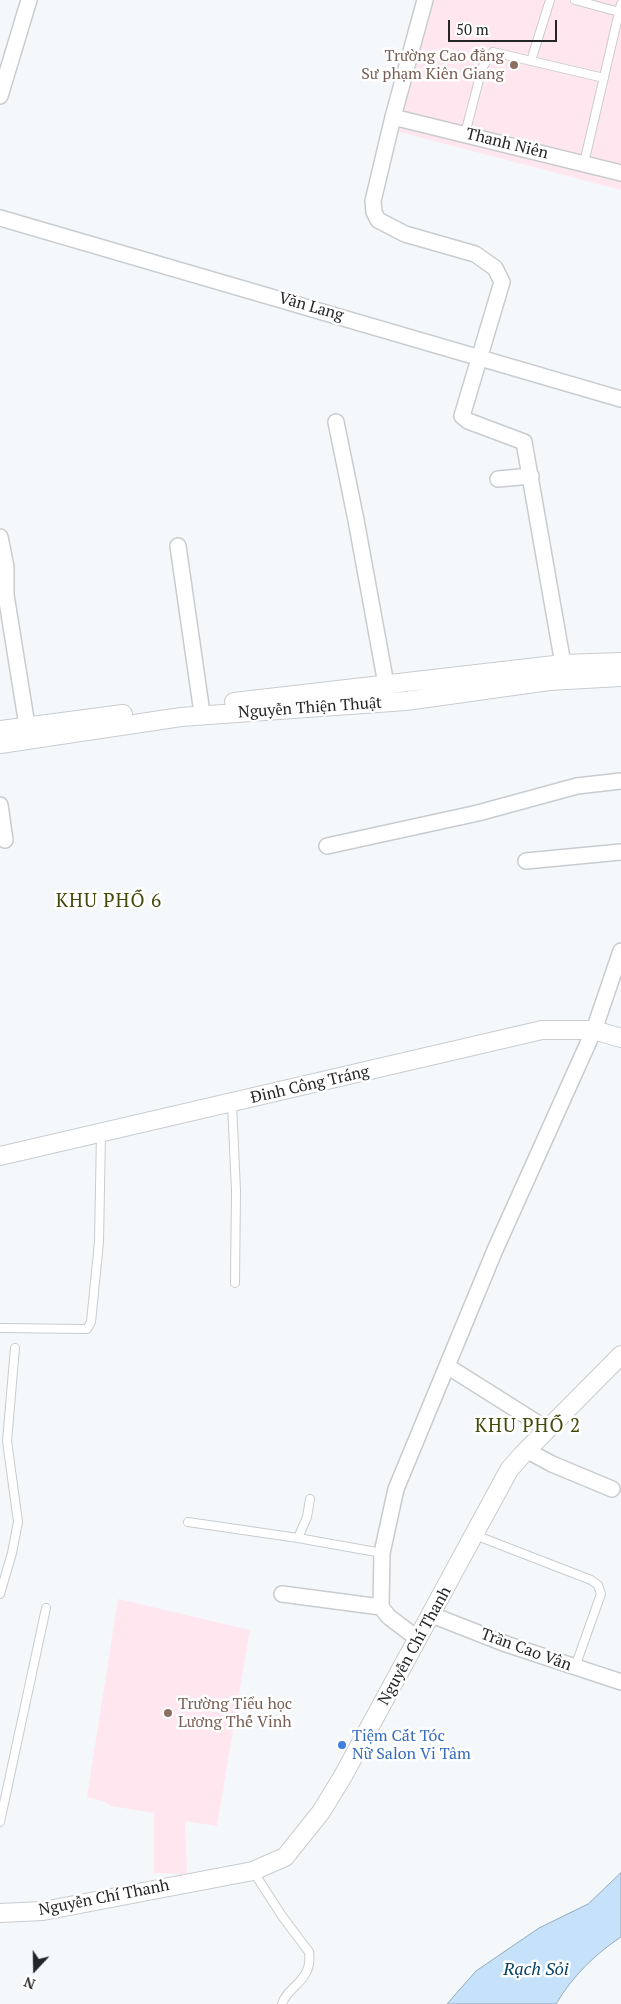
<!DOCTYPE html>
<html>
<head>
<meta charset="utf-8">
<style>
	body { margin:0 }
	#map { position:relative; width:621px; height:2004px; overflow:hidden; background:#f5f8fb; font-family:"PT Serif",serif }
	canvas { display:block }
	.north { position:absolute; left:10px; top:1944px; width:50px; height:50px; -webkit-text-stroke:4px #fff; paint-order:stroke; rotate:201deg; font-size:14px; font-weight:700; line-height:20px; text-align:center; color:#232425 }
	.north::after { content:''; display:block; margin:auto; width:18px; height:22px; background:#232425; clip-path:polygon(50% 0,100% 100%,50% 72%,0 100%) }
	.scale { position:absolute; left:448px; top:20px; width:109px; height:22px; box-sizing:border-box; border:2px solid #232425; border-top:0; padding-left:6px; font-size:15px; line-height:18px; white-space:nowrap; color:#232425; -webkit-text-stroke:4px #fff; paint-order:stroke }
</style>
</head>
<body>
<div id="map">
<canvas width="621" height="2004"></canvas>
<div class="north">N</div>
<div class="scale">50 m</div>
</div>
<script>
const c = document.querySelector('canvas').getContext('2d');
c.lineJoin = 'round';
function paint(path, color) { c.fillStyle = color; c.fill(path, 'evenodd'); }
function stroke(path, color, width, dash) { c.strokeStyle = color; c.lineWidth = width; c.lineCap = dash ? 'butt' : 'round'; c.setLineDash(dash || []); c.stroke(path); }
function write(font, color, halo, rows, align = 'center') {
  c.font = font + ' "PT Serif",serif'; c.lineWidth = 5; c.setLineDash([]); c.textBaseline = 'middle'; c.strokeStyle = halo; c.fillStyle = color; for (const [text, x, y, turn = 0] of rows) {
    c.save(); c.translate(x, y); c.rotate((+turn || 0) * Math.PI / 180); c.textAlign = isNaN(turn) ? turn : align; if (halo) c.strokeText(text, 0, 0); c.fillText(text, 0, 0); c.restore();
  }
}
const education = new Path2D(`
	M 423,0 L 621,0 L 621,190 L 392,130 Z
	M 118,1599 L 250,1630 L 217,1826 L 185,1821 L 187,1874 L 154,1873 L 154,1813 L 111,1806 L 103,1801 L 87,1797 Z`);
const water = new Path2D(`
	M 621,1873 L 621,1937 C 595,1954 572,1977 556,2004 L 447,2004 L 476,1971 L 539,1928 L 588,1904 Z`);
const service = new Path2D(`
	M 575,0 L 619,12
	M 531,61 L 550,0
	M 465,134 L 482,68 L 493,52 L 604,78
	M 584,163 L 621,4
	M 232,1103 L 236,1191 L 235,1283
	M 0,1328 L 87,1329 L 91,1322 L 99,1242 L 101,1133
	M 188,1522 L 298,1538 L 382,1553
	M 475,1535 L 591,1580 L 598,1585 L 601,1594 L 575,1667
	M 298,1538 L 307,1517 L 310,1499
	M 0,1594 L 12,1553 L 18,1522 L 7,1441 L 15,1348
	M 0,1822 L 46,1608
	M 253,1871 L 282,1916 L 309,1952 C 313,1982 287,1986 282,2004`);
const minor = new Path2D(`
	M 425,0 L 393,117 L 373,201 L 374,212 L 378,220 L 405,234 L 475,254 L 495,268 L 502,282 L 462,416 L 468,421 L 524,442 L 563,664
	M 0,96 L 29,0
	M 393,117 L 621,173
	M 0,218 L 621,399
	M 336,422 L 356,520 L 386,684
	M 498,479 L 531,476
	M 0,537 L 6,567 L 6,595 L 29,738
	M 178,546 L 201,706
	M 0,805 L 5,840
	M 327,846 L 478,813 L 577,786 L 621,781
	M 526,861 L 621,852
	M 447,1366 L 547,1429
	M 526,1450 L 552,1464 L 612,1489
	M 282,1594 L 381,1607
	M 432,1615 L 506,1644 L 621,1682
	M 418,1639 L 389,1617 L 381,1607 L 382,1553 L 396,1489 L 495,1250 L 594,1030 L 621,951`);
const tertiary = new Path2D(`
	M 234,702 L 563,664 L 621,662
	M 0,730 L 123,714
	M 0,744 L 181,717 L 406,701 L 549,681 L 621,677
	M 0,1156 L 542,1030 L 594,1030 L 621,1038
	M 0,1913 L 43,1911 L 253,1871 L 285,1857 L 321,1812 L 343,1776 L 509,1470 L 522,1455 L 621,1355`);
const markers = [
	[514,65,5,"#8d6e63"],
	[168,1713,5,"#8d6e63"],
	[342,1745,5,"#3f7fe0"]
];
const educationNames = [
	["Trường Cao đẳng",504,56],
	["Sư phạm Kiên Giang",504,74],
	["Trường Tiểu học",178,1704,"left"],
	["Lương Thế Vinh",178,1722,"left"]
];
const streetNames = [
	["Thanh Niên",507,144,14],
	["Văn Lang",311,307,16],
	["Nguyễn Thiện Thuật",310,708,-4],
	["Đinh Công Tráng",310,1085,-13],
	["Nguyễn Chí Thanh",415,1646,-61],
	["Trần Cao Vân",526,1650,20],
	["Nguyễn Chí Thanh",104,1898,-11]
];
const shopNames = [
	["Tiệm Cắt Tóc",352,1736],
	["Nữ Salon Vi Tâm",352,1754]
];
const waterNames = [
	["Rạch Sỏi",536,1970]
];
const quarterNames = [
	["KHU PHỐ 6",109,902],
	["KHU PHỐ 2",528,1427]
];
paint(education, '#ffe6ef');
paint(water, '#c6e2fa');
stroke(water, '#95a9ba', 1);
stroke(service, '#c9cccf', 10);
stroke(minor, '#c9cccf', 18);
stroke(tertiary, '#c9cccf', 20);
stroke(service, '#fff', 8);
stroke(minor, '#fff', 15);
stroke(tertiary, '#fff', 18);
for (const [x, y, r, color] of markers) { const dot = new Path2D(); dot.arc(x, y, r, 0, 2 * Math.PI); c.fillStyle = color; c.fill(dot); stroke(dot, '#fff', 2); }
write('16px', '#785e54', '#fff', educationNames, 'right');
write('16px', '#232425', '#fff', streetNames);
write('16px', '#366cbe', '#fff', shopNames, 'left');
write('italic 18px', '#064166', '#fff', waterNames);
c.letterSpacing = '1px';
write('19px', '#44490c', '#fff', quarterNames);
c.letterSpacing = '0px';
</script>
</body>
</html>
